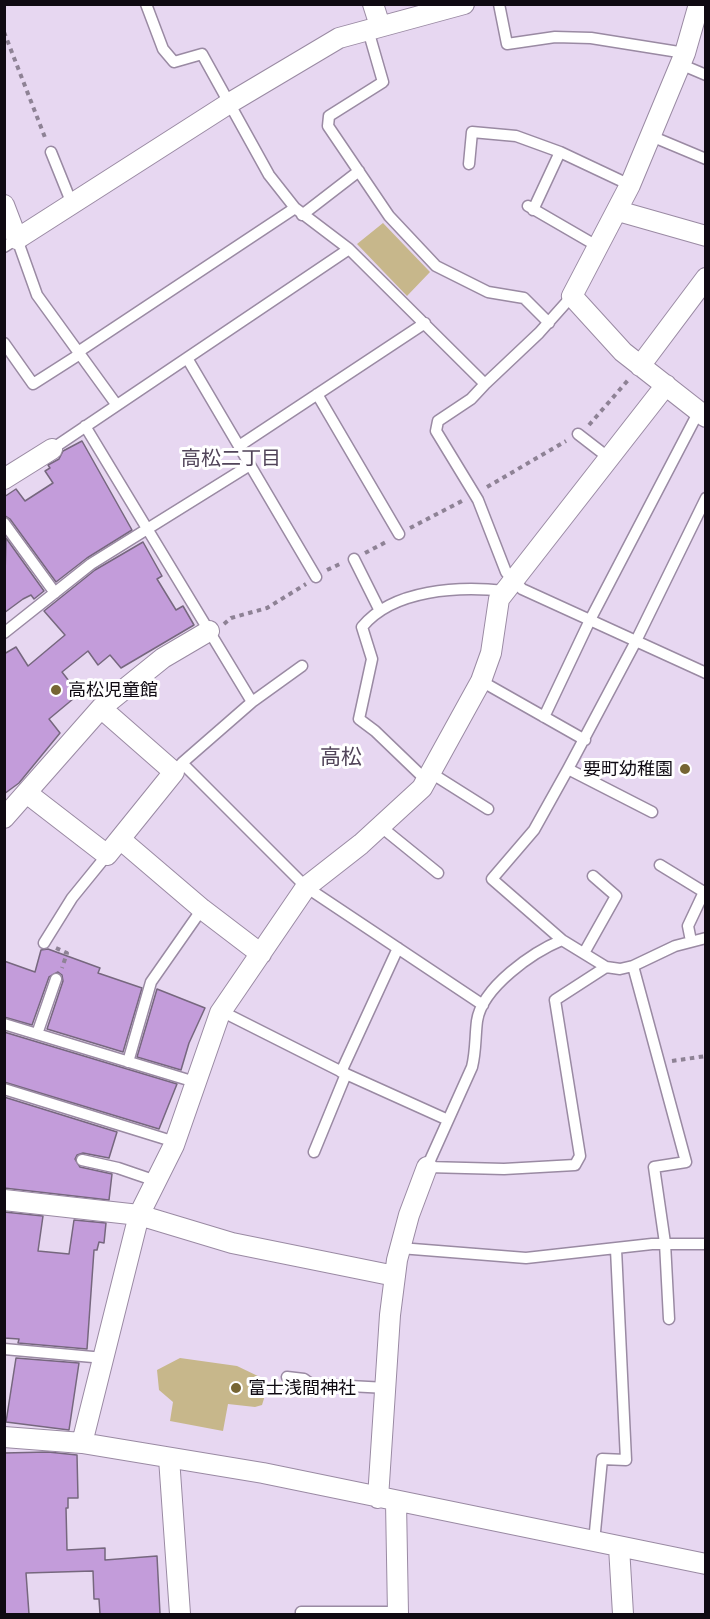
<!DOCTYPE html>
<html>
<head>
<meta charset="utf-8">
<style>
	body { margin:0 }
	#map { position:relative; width:710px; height:1619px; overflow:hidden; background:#e7d7f1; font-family:Barlow,sans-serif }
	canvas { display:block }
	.frame { position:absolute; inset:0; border:6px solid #0f0a12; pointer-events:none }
</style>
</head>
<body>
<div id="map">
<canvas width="710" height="1619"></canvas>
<div class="frame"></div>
</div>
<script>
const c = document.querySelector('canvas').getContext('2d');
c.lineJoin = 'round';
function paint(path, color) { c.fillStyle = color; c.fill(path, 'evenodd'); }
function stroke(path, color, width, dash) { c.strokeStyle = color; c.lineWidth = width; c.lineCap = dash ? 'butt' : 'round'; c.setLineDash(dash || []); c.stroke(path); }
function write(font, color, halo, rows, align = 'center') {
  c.font = font + ' Barlow,"Noto Sans JP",sans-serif'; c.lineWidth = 6; c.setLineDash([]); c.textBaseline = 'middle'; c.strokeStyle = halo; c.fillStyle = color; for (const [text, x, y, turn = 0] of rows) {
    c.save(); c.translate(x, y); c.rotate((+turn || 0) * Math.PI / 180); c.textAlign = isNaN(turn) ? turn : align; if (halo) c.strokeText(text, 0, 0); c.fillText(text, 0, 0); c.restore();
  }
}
const green = new Path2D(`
	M 383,223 L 430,272 L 407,296 L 357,244 Z
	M 180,1358 L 237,1366 L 262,1378 L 267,1389 L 262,1405 L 255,1407 L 228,1404 L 223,1431 L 170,1421 L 173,1402 L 159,1390 L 157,1370 Z`);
const building = new Path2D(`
	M 82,441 L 132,530 L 87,558 L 56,582 L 10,519 L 4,515 L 4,497 L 16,489 L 25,501 L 53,483 L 45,471 L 50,468 L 48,465 L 59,459 L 63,451 Z
	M 6,538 L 44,591 L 34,599 L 31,595 L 23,599 L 4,613 Z
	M 143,542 L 162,576 L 157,579 L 176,610 L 183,606 L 194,625 L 121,668 L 110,655 L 98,665 L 88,651 L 62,672 L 79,694 L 49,719 L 60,733 L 19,783 L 4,794 L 4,654 L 16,647 L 28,666 L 65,635 L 44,611 L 95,570 Z
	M 48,949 L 100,968 L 98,973 L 142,988 L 123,1052 L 47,1029 L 63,981 L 62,975 L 58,972 L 49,977 L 32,1025 L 4,1017 L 4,961 L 35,972 L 41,950 Z
	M 157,989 L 205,1008 L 189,1043 L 181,1070 L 137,1057 Z
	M 4,1032 L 177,1084 L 159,1129 L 4,1082 Z
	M 4,1097 L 117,1132 L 109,1158 L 83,1153 L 77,1155 L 75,1159 L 80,1167 L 112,1174 L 109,1200 L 4,1188 Z
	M 4,1212 L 43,1216 L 38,1251 L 69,1254 L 74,1220 L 106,1223 L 104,1243 L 99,1242 L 97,1250 L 94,1250 L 87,1349 L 18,1343 L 19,1339 L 4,1338 Z
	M 16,1358 L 79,1363 L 69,1430 L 6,1422 Z
	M 48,1452 L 77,1455 L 78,1498 L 68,1498 L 68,1508 L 66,1508 L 67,1550 L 105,1548 L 105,1560 L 157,1556 L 160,1614 L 100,1614 L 99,1599 L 94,1599 L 93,1571 L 26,1573 L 29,1614 L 4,1614 L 4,1453 Z`);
const path = new Path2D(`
	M 4,32 L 46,140
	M 589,425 L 629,379
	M 487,487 L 566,441
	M 410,528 L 462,501
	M 365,553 L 388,541
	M 327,570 L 342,563
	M 224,624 L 231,618 L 267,608 L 306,584
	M 56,948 L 67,953 L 62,968
	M 672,1061 L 706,1056`);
const lane = new Path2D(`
	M 146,4 L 163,49 L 174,62 L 202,54 L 269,175 L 295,208 L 349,249 L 485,384 L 471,399 L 438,421 L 436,431 L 478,500 L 506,572 L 522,589 L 706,673
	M 499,4 L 507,44 L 555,37 L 591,38 L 685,53
	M 368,30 L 383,82 L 329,116 L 328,126 L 389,216 L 436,266 L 488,292 L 524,298 L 549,323
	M 680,64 L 706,75
	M 651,136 L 706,159
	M 51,152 L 72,204
	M 469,164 L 472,132 L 516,136 L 560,152 L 630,185
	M 528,206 L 597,246
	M 533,210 L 560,152
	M 302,215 L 359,171
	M 4,247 L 17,239 L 37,295 L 116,404
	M 4,343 L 33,384 L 80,354
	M 78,352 L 295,208
	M 187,358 L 316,577
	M 485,384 L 539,333 L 572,296
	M 317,394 L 399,534
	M 85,426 L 252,702
	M 578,434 L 609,458
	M 239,446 L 425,323
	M 52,449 L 349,249
	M 706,498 L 635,643 L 568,769 L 534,830 L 492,879 L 562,940 L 606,967 L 620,969 L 633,966 L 675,946 L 706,938
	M 4,523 L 55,593
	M 354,559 L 380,611
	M 4,633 L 91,564 L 250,465
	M 481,681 L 585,740
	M 544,717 L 590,620 L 699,411
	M 182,763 L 252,702 L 302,666
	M 568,769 L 652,812
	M 174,772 L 182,763 L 306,887 L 483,1005
	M 431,773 L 488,809
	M 427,781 L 375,731 L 359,719 L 372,659 L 362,627 C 393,589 459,586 505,591
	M 380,826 L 438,873
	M 660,865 L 704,892 L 688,926 L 691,941
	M 562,940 C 533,952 482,987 477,1021 C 475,1037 476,1051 472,1067 L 427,1167 L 504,1169 L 575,1165 L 580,1156 L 555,1000 L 606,967
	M 44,943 L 72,898 L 107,855
	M 584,953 L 616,896 L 593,876
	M 633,966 L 686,1162 L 654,1167 L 665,1243 L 669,1319
	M 221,1011 L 346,1074 L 448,1120
	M 4,1024 L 195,1082
	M 37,1034 L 56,979
	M 128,1062 L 151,982 L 202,909
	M 341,1072 L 398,948
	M 4,1089 L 175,1142
	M 314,1152 L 346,1074
	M 82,1160 L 118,1168 L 156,1181
	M 400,1248 L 526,1258 L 652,1244 L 706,1244
	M 4,1349 L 104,1358
	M 287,1377 L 304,1379 L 311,1384 L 387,1388
	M 594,1542 L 602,1459 L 626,1460 L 616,1249
	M 301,1614 L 301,1612 L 398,1612`);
const street = new Path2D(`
	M 373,4 L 380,26
	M 699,4 L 685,53 L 630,185 L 572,296 L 623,352 L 706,417
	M 4,205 L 17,239 L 228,104 L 339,38 L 464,4
	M 618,211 L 706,236
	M 640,366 L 706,278
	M 4,479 L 52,449
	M 28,794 L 107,855 L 174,772 L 101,708
	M 4,818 L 101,708 L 163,658 L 209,631
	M 120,839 L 202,909 L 261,954
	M 4,1200 L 139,1215 L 232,1243 L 395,1276
	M 4,1437 L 82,1443 L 263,1473 L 706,1564
	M 82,1443 L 139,1215 L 174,1145 L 220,1013 L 306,887 L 361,844 L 422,788 L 481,681 L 491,653 L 499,599 L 666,385
	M 169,1458 L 180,1614
	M 378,1498 L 390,1315 L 397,1260 L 409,1215 L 427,1167
	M 396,1502 L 398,1614
	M 619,1547 L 623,1614`);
const markers = [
	[56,690,6,"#766533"],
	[685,769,6,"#766533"],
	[236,1388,6,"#766533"]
];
const poiNames = [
	["高松児童館",68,690],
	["要町幼稚園",673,769,"right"],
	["富士浅間神社",248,1388]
];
const neighbourhoodNames = [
	["高松二丁目",231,458]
];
const quarterNames = [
	["高松",341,757]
];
paint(green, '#c7b78b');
paint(building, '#c39cda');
stroke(building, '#76677e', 1.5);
stroke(lane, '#9a8aa3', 13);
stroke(street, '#9a8aa3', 22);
stroke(path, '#8e8295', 4, [4.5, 4.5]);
stroke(lane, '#fff', 10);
stroke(street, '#fff', 20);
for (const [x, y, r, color] of markers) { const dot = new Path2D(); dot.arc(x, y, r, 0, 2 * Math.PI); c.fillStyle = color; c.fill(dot); stroke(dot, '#fff', 2); }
write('18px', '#0f0a12', '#fff', poiNames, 'left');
write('20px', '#514459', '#fff', neighbourhoodNames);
write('21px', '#514459', '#fff', quarterNames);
</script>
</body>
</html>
